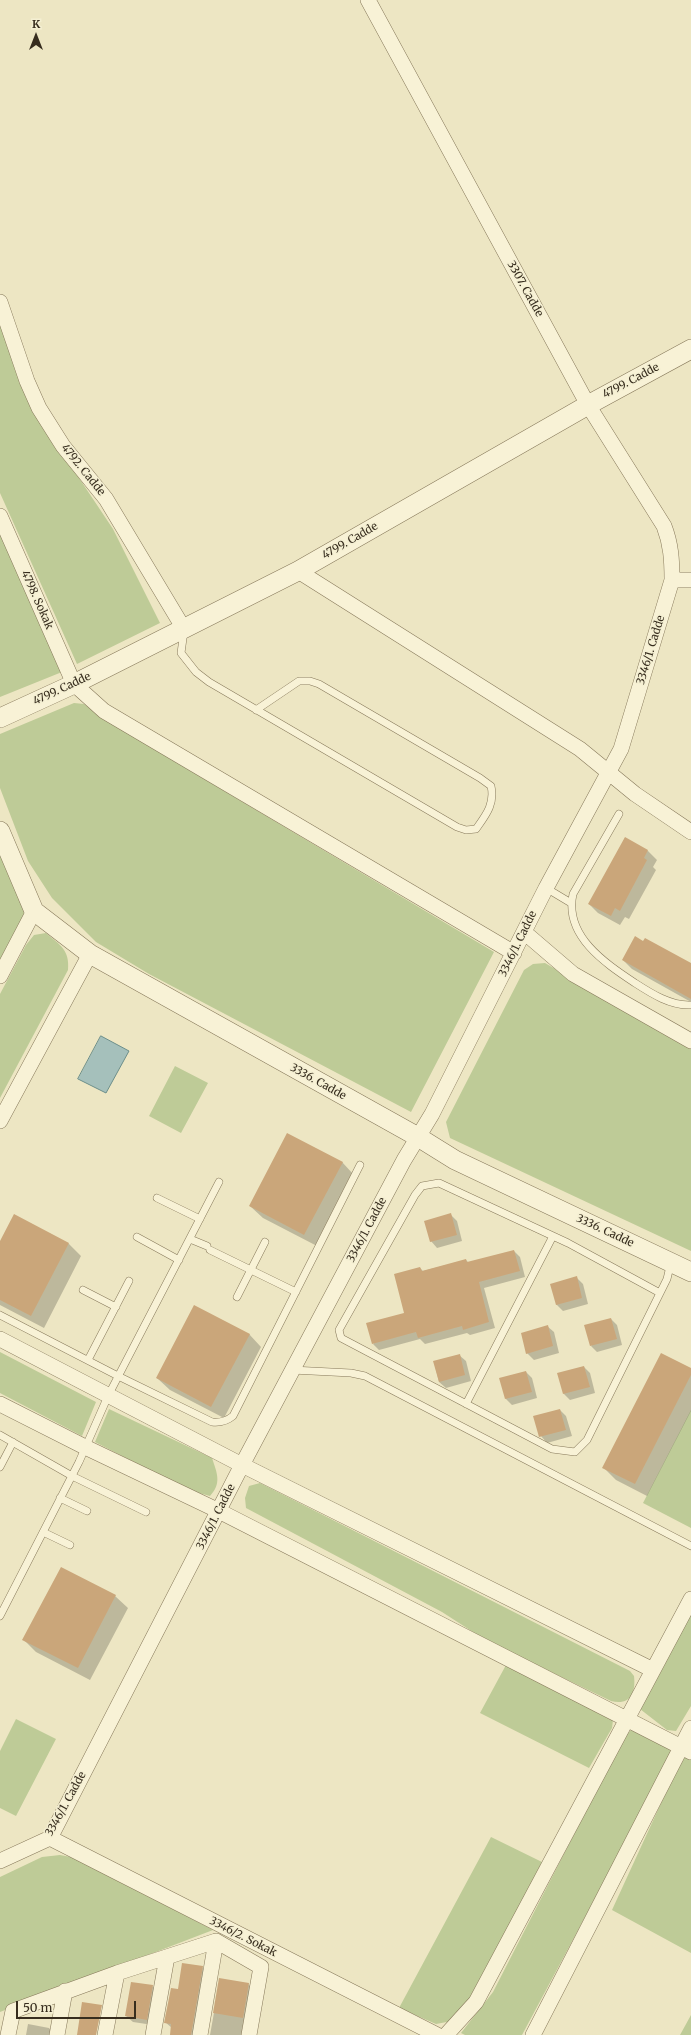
<!DOCTYPE html>
<html>
<head>
<meta charset="utf-8">
<style>
	body { margin:0 }
	#map { position:relative; width:691px; height:2035px; overflow:hidden; background:#ede6c3; font-family:Merriweather,serif }
	canvas { display:block }
	.north { position:absolute; left:16px; top:16px; width:40px; height:40px; -webkit-text-stroke:3px #f4efd2; paint-order:stroke; rotate:0deg; font-size:11px; font-weight:700; line-height:16px; text-align:center; color:#372d1e }
	.north::after { content:''; display:block; margin:auto; width:14px; height:18px; background:#372d1e; clip-path:polygon(50% 0,100% 100%,50% 72%,0 100%) }
	.scale { position:absolute; left:16px; top:2001px; width:120px; height:18px; box-sizing:border-box; border:2px solid #372d1e; border-top:0; padding-left:5px; font-size:12px; line-height:14px; white-space:nowrap; color:#372d1e; -webkit-text-stroke:3px #f4efd2; paint-order:stroke }
</style>
</head>
<body>
<div id="map">
<canvas width="691" height="2035"></canvas>
<div class="north">K</div>
<div class="scale">50 m</div>
</div>
<script>
const c = document.querySelector('canvas').getContext('2d');
c.lineJoin = 'round';
function paint(path, color) { c.fillStyle = color; c.fill(path, 'evenodd'); }
function stroke(path, color, width, dash) { c.strokeStyle = color; c.lineWidth = width; c.lineCap = dash ? 'butt' : 'round'; c.setLineDash(dash || []); c.stroke(path); }
function write(font, color, halo, rows, align = 'center') {
  c.font = font + ' Merriweather,serif'; c.lineWidth = 3; c.setLineDash([]); c.textBaseline = 'middle'; c.strokeStyle = halo; c.fillStyle = color; for (const [text, x, y, turn = 0] of rows) {
    c.save(); c.translate(x, y); c.rotate((+turn || 0) * Math.PI / 180); c.textAlign = isNaN(turn) ? turn : align; if (halo) c.strokeText(text, 0, 0); c.fillText(text, 0, 0); c.restore();
  }
}
const green = new Path2D(`
	M 0,324 L 79,478 L 113,529 L 160,623 L 77,664 L 0,493 Z
	M 0,530 L 62,672 L 0,697 Z
	M 74,703 L 84,704 L 102,718 L 494,952 L 411,1112 L 149,974 L 96,942 L 52,898 L 28,861 L 0,788 L 0,734 Z
	M 0,852 L 25,905 L 25,915 L 0,961 Z
	M 46,933 C 60,945 70,950 68,970 L 0,1098 L 0,994 L 26,945 L 34,935 Z
	M 545,963 L 691,1049 L 691,1251 L 450,1138 L 446,1122 L 524,970 L 533,964 Z
	M 175,1066 L 208,1083 L 181,1133 L 149,1116 Z
	M 0,1352 L 96,1402 L 82,1436 L 0,1393 Z
	M 109,1409 L 212,1458 C 217,1473 222,1483 210,1496 L 188,1490 L 95,1442 Z
	M 691,1410 L 691,1528 L 643,1503 Z
	M 260,1483 L 630,1671 L 634,1676 C 636,1693 630,1706 611,1701 L 487,1641 L 442,1612 L 246,1508 L 245,1498 L 249,1486 Z
	M 691,1612 L 691,1706 L 676,1731 L 667,1730 L 640,1709 Z
	M 506,1665 L 613,1720 L 612,1728 L 589,1768 L 480,1713 Z
	M 16,1719 L 56,1739 L 16,1816 L 0,1808 L 0,1751 Z
	M 636,1729 L 670,1749 L 670,1758 L 522,2035 L 465,2035 L 461,2033 L 493,1992 L 623,1739 L 631,1730 Z
	M 685,1756 L 691,1759 L 691,1953 L 612,1910 L 679,1764 Z
	M 491,1837 L 542,1862 L 472,1998 L 452,2021 L 436,2024 L 399,2008 Z
	M 60,1855 L 76,1858 L 213,1930 L 0,2012 L 0,1877 L 42,1857 Z
	M 691,2015 L 691,2035 L 680,2035 Z`);
const water = new Path2D(`
	M 101,1036 L 129,1051 L 106,1093 L 78,1079 Z`);
const shadow = new Path2D(`
	M 625,838 L 648,851 L 657,860 L 653,867 L 656,870 L 629,919 L 625,917 L 620,925 L 598,913 L 589,904 Z
	M 623,960 L 691,964 L 691,1002 L 632,969 Z
	M 342,1162 L 354,1175 L 317,1246 L 263,1218 L 250,1206 Z
	M 451,1215 L 457,1221 L 462,1241 L 437,1248 L 431,1241 Z
	M 15,1216 L 69,1244 L 81,1256 L 44,1328 L 0,1305 L 0,1244 Z
	M 514,1251 L 520,1257 L 525,1277 L 484,1288 L 495,1328 L 470,1335 L 467,1333 L 425,1344 L 420,1339 L 379,1350 L 373,1344 L 405,1314 L 420,1268 L 423,1271 L 466,1260 L 469,1263 Z
	M 576,1277 L 583,1284 L 588,1304 L 563,1311 L 556,1304 Z
	M 611,1319 L 617,1325 L 622,1345 L 597,1352 L 591,1346 Z
	M 547,1326 L 554,1332 L 559,1353 L 534,1360 L 527,1353 Z
	M 249,1334 L 261,1347 L 224,1418 L 170,1390 L 157,1378 Z
	M 459,1355 L 466,1361 L 471,1381 L 446,1388 L 439,1382 L 434,1362 Z
	M 584,1367 L 590,1373 L 595,1393 L 570,1400 L 564,1394 L 558,1374 Z
	M 691,1369 L 691,1411 L 647,1496 L 616,1480 L 603,1467 Z
	M 526,1372 L 532,1378 L 537,1398 L 512,1405 L 506,1399 L 500,1379 Z
	M 560,1410 L 566,1416 L 572,1436 L 547,1443 L 541,1436 Z
	M 115,1596 L 128,1608 L 90,1680 L 36,1652 L 24,1640 Z
	M 202,1967 L 208,1974 L 198,2035 L 171,2035 L 172,2028 L 165,2022 L 179,1991 Z
	M 220,1979 L 248,1984 L 255,1991 L 248,2035 L 210,2035 Z
	M 152,1986 L 159,1993 L 153,2025 L 133,2022 L 126,2016 Z
	M 28,2024 L 49,2028 L 55,2035 L 26,2035 Z`);
const building = new Path2D(`
	M 625,837 L 648,850 L 644,858 L 647,860 L 620,911 L 615,908 L 611,916 L 588,904 Z
	M 635,936 L 643,941 L 645,938 L 691,963 L 691,999 L 622,960 Z
	M 287,1133 L 343,1162 L 304,1235 L 249,1206 Z
	M 451,1213 L 457,1235 L 430,1242 L 424,1221 Z
	M 14,1214 L 69,1243 L 31,1316 L 0,1300 L 0,1241 Z
	M 514,1250 L 520,1271 L 479,1282 L 489,1322 L 463,1330 L 462,1326 L 418,1338 L 416,1332 L 372,1344 L 366,1323 L 404,1313 L 394,1274 L 420,1267 L 422,1271 L 466,1259 L 467,1262 Z
	M 577,1276 L 582,1298 L 556,1305 L 550,1284 Z
	M 194,1305 L 250,1334 L 211,1407 L 156,1378 Z
	M 611,1318 L 617,1339 L 590,1346 L 584,1325 Z
	M 548,1325 L 553,1346 L 526,1354 L 521,1333 Z
	M 661,1353 L 691,1368 L 691,1375 L 635,1484 L 602,1468 Z
	M 460,1354 L 465,1375 L 439,1382 L 433,1361 Z
	M 584,1366 L 590,1387 L 563,1394 L 557,1373 Z
	M 526,1371 L 532,1392 L 505,1399 L 499,1378 Z
	M 560,1409 L 566,1430 L 539,1437 L 533,1416 Z
	M 61,1567 L 116,1595 L 78,1668 L 22,1640 Z
	M 182,1963 L 203,1966 L 191,2035 L 170,2035 L 171,2024 L 164,2023 L 171,1988 L 178,1989 Z
	M 219,1978 L 249,1983 L 243,2018 L 213,2013 Z
	M 131,1982 L 153,1985 L 147,2020 L 125,2016 Z
	M 82,2002 L 102,2005 L 96,2035 L 77,2035 Z`);
const service = new Path2D(`
	M 184,631 L 181,653 L 196,672 L 209,682 L 457,827 L 466,830 L 476,829 C 486,815 495,804 491,786 L 480,778 L 319,684 L 310,681 L 299,681 L 256,710
	M 619,814 L 573,894 C 564,936 605,963 635,983 C 652,994 671,1006 691,1005
	M 546,888 L 571,903
	M 157,1198 L 200,1219
	M 137,1237 L 179,1260
	M 190,1239 L 207,1246
	M 210,1250 L 296,1292
	M 83,1290 L 116,1307
	M 660,1293 L 568,1243 L 439,1183 L 422,1186 L 415,1195 L 339,1330 L 341,1338 L 552,1449 L 575,1452 L 587,1440 L 667,1279 L 671,1262
	M 237,1297 L 265,1242
	M 0,1315 L 118,1376 L 212,1422 C 221,1423 227,1421 233,1416 L 360,1165
	M 88,1360 L 129,1281
	M 292,1370 L 351,1373 L 365,1376 L 691,1546
	M 466,1404 L 553,1236
	M 0,1435 L 72,1476 L 146,1512
	M 0,1467 L 13,1442
	M 60,1498 L 87,1511
	M 43,1532 L 70,1545
	M 0,1616 L 79,1462 L 108,1396 L 219,1182`);
const minor = new Path2D(`
	M 0,302 L 27,381 L 39,408 L 63,446 L 106,499 L 184,629
	M 0,516 L 74,684 L 104,711 L 514,953
	M 298,571 L 580,749 L 635,794 L 691,832
	M 672,580 L 691,580
	M 524,932 L 573,974 L 691,1041
	M 0,976 L 34,911
	M 0,1121 L 90,954
	M 0,1339 L 242,1465 L 653,1670
	M 0,1404 L 85,1447 L 219,1511 L 691,1752
	M 50,1838 L 437,2035
	M 0,1861 L 50,1838 L 242,1465 L 404,1160 L 432,1114 L 546,888 L 621,749 L 672,580 C 672,560 671,544 664,526 L 588,405 L 368,0
	M 8,2035 L 13,2011 L 117,1973 L 216,1941 L 261,1967 L 249,2035
	M 57,2035 L 65,1991
	M 105,2035 L 117,1973
	M 153,2035 L 167,1957
	M 200,2035 L 216,1941
	M 446,2035 L 476,2002 L 691,1599
	M 533,2035 L 691,1728`);
const tertiary = new Path2D(`
	M 0,718 L 74,684 L 298,571 L 588,405 L 691,349
	M 0,831 L 34,911 L 90,954 L 418,1137 L 455,1160 L 691,1272`);
const streetNames = [
	["3307. Cadde",525,289,61],
	["4799. Cadde",631,381,-28],
	["4792. Cadde",83,470,51],
	["4799. Cadde",350,541,-30],
	["4798. Sokak",37,600,66],
	["3346/1. Cadde",651,650,-73],
	["4799. Cadde",62,689,-25],
	["3346/1. Cadde",518,944,-64],
	["3336. Cadde",318,1082,29],
	["3346/1. Cadde",367,1230,-62],
	["3336. Cadde",605,1231,25],
	["3346/1. Cadde",216,1517,-63],
	["3346/1. Cadde",66,1804,-61],
	["3346/2. Sokak",243,1937,27]
];
paint(green, '#becb97');
paint(water, '#a5c0bb');
stroke(water, '#6c8e8a', 1);
paint(shadow, '#0003');
paint(building, '#caa67a');
stroke(service, '#86785a', 8);
stroke(minor, '#86785a', 16);
stroke(tertiary, '#86785a', 20);
stroke(service, '#f8f2d6', 7);
stroke(minor, '#f8f2d6', 15);
stroke(tertiary, '#f8f2d6', 19);
write('11px', '#372d1e', '#f4efd2', streetNames);
</script>
</body>
</html>
